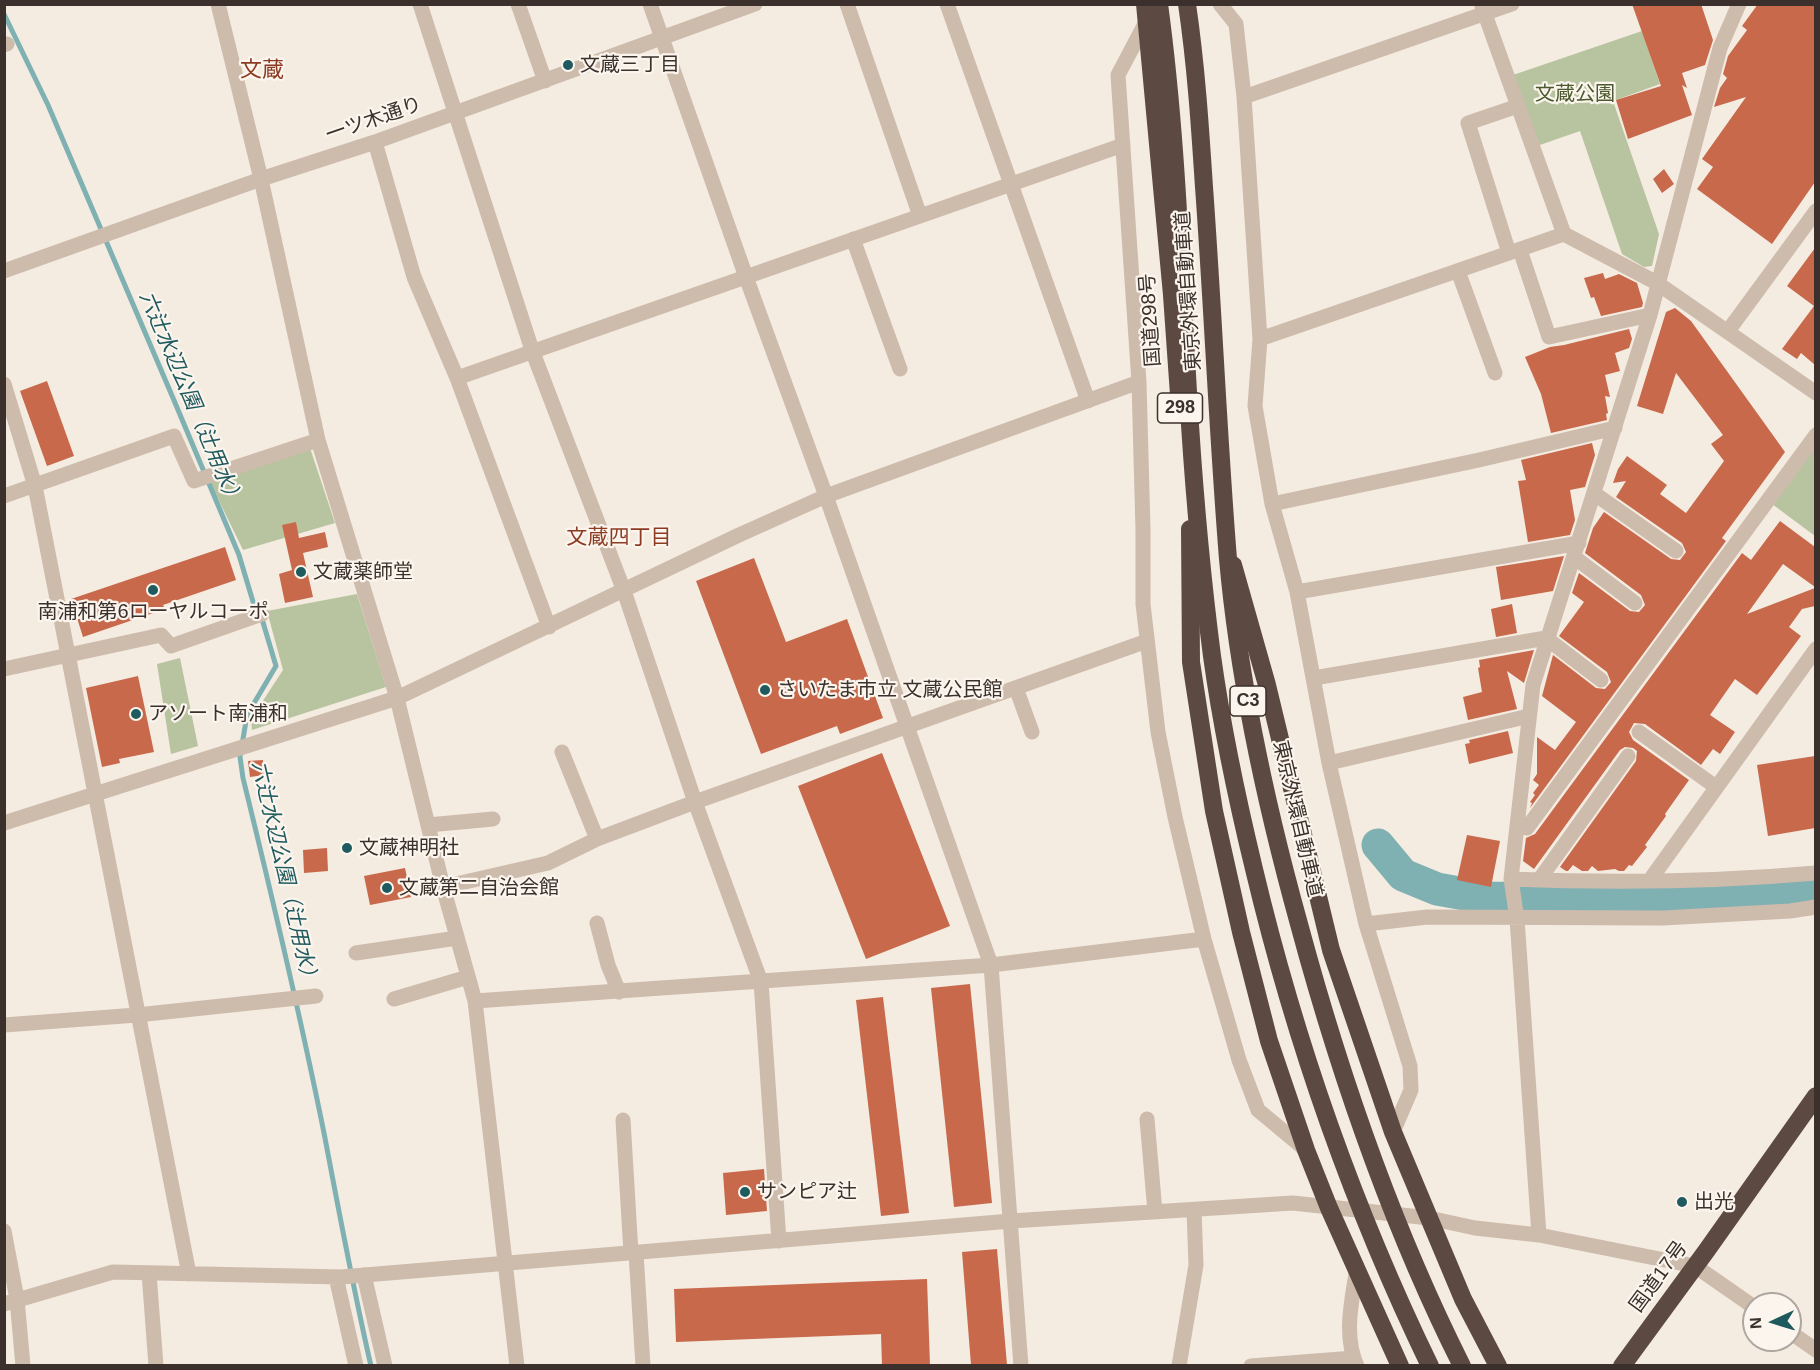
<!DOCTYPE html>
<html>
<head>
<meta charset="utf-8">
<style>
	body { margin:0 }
	#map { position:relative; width:1820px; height:1370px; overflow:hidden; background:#f4ebe1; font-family:Arial,sans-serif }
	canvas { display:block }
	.frame { position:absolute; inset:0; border:6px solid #3b302b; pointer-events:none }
	.north { position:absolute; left:1742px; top:1292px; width:60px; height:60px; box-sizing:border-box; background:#fbf5ee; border:2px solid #aea6a0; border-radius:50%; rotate:266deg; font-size:16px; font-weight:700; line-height:24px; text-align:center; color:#3b302b }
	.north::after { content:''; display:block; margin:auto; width:21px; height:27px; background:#1f5a5e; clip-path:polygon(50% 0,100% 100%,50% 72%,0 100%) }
</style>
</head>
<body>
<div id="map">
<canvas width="1820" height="1370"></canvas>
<div class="frame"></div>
<div class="north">N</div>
</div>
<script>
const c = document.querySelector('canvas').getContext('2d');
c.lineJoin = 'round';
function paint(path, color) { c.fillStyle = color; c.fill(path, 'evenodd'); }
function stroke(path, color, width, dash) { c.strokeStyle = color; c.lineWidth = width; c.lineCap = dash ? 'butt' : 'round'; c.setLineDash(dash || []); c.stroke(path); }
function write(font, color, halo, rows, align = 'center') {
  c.font = font + ' Arial,"Noto Sans JP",sans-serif'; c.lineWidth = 4.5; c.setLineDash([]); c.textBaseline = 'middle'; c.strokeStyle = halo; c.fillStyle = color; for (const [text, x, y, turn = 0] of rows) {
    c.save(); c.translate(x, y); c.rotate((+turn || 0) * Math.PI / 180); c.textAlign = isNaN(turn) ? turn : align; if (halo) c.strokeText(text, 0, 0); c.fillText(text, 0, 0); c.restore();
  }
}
const green = new Path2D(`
	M 1642,31 L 1660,84 L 1613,101 L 1659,234 L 1652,266 L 1644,267 L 1622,254 L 1580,131 L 1537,146 L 1513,75 Z
	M 1815,435 L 1815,536 L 1768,501 Z
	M 310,448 L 335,523 L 243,550 L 207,476 Z
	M 357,594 L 386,687 L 252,730 L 251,719 L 283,670 L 267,611 Z
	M 180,658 L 198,746 L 171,754 L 157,664 Z`);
const stream = new Path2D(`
	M 4,14 L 48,105 L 173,398 L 239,555 L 254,605 L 262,619 L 276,666 L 247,715 L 240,757 L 243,778 C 272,896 300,1014 324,1133 C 339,1211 353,1288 371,1366`);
const river = new Path2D(`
	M 1378,845 L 1403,875 L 1437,889 L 1487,898 L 1662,900 L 1816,887`);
const building = new Path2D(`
	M 1632,4 L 1701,4 L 1713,40 L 1705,65 L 1682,73 L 1687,88 L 1682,85 L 1692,115 L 1628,139 L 1616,100 L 1661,86 Z
	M 1758,4 L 1815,4 L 1815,182 L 1772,244 L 1697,189 L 1713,167 L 1702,159 L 1746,97 L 1714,107 L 1720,88 L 1727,78 L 1723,74 L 1728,56 L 1747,30 L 1742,26 Z
	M 1664,169 L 1674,184 L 1662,193 L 1653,179 Z
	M 1815,248 L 1815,365 L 1801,353 L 1797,359 L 1782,349 L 1814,306 L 1787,286 Z
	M 1603,273 L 1605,279 L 1619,274 L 1637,283 L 1643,303 L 1642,307 L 1601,316 L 1594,297 L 1591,298 L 1584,278 Z
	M 1675,308 L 1691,321 L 1785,452 L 1722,538 L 1726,541 L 1530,808 L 1532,803 L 1530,802 L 1535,795 L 1533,793 L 1539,785 L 1533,780 L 1537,774 L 1537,737 L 1555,750 L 1576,722 L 1542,696 L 1553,655 L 1596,688 L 1605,689 L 1611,682 L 1607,672 L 1559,636 L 1584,602 L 1572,593 L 1579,573 L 1630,611 L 1639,612 L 1645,605 L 1641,595 L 1585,553 L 1593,528 L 1604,512 L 1671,559 L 1680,560 L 1686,552 L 1682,543 L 1616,497 L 1626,481 L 1613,483 L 1618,469 L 1627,456 L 1667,485 L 1660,494 L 1686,513 L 1724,461 L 1711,444 L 1723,435 L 1676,373 L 1663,414 L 1637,406 L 1666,312 Z
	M 1629,329 L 1632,339 L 1629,348 L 1615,353 L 1620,371 L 1605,375 L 1610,397 L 1605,396 L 1608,413 L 1606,414 L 1607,420 L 1551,433 L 1541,394 L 1525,357 L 1550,347 L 1564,345 Z
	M 47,381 L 74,456 L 47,466 L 20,391 Z
	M 1592,443 L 1595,455 L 1585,487 L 1570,490 L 1575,520 L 1570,535 L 1528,542 L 1518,481 L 1526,480 L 1521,460 Z
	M 1780,521 L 1815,547 L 1815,587 L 1783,564 L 1747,614 L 1815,588 L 1815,606 L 1802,609 L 1789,627 L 1801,636 L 1757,695 L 1735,679 L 1710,715 L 1735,732 L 1720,754 L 1713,749 L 1701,765 L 1645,724 L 1634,723 L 1629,732 L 1633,740 L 1689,780 L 1665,814 L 1666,816 L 1645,845 L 1647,847 L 1632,866 L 1629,865 L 1624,871 L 1619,871 L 1615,869 L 1598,871 L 1592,866 L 1588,871 L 1582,871 L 1573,865 L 1568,871 L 1566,871 L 1560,867 L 1636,761 L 1637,751 L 1633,748 L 1625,747 L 1620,750 L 1534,869 L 1523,861 L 1526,838 L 1535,834 L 1742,553 L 1751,560 Z
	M 296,522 L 299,538 L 325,532 L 328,547 L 303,553 L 313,597 L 285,603 L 279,574 L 292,570 L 282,525 Z
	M 225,547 L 236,580 L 163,605 L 165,609 L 83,637 L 71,599 Z
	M 1564,556 L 1553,591 L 1501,600 L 1496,567 Z
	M 754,558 L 786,642 L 847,619 L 883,718 L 840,734 L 837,726 L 761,754 L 696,581 Z
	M 1512,604 L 1517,633 L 1496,637 L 1491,609 Z
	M 1534,650 L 1524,683 L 1507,671 L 1517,709 L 1468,720 L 1463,697 L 1482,692 L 1478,668 L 1480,667 L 1479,660 Z
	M 138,676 L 154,752 L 119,759 L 120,763 L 102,767 L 86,688 Z
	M 1508,731 L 1513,753 L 1469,764 L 1465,744 L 1470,743 L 1469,740 Z
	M 882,753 L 950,926 L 866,959 L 798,786 Z
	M 1815,756 L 1815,828 L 1768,836 L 1757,765 Z
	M 263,760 L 264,775 L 250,777 L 248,761 Z
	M 1467,835 L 1500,841 L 1491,887 L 1457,880 Z
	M 327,848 L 328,871 L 304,873 L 303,850 Z
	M 405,868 L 411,897 L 370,905 L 364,876 Z
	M 970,984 L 992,1203 L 954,1207 L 931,988 Z
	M 883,997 L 909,1213 L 881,1216 L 856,1000 Z
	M 764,1169 L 767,1211 L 726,1215 L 723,1173 Z
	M 997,1249 L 1007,1365 L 971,1365 L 962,1252 Z
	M 927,1279 L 930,1365 L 882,1365 L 881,1334 L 676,1342 L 674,1289 Z`);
const minor = new Path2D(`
	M 218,4 L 261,179 L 318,440 L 397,698 L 443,887 L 475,1001 L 517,1366
	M 420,4 L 532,350 L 624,591 L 695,802 L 761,982 L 779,1241
	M 518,4 L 545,81
	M 650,4 L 746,277 L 826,496 L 991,965 L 1021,1366
	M 847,4 L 920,216
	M 947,4 L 1088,401
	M 1220,4 L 1236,24 L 1244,97 L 1260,339 L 1255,406 L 1272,504 L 1297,592 L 1329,763 L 1366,924 L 1410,1066 L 1411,1090 L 1393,1132
	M 1482,6 L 1564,234
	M 1147,20 L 1118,75 L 1139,382 L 1143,530 L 1143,604 L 1158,732 L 1175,817 L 1204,939 L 1239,1060 L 1258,1110 L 1306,1150
	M 4,45 L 7,44
	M 1244,97 L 1512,4
	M 375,142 L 414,277 L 457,378
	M 853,239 L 900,369
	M 1520,250 L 1549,337 L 1650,315
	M 1509,253 L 1468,123 L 1518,106
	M 4,271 L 261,179 L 375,142 L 755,4
	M 1458,271 L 1495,373
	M 1728,331 L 1816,211
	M 1260,339 L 1564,234 L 1657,283 L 1816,393
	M 4,384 L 35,486 L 189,1274
	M 1595,494 L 1676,551
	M 4,496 L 174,436 L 194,481 L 318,440
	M 1272,504 L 1479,460 L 1615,428
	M 1574,557 L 1635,603
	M 1297,592 L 1579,543
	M 549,627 L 457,378 L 1123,145
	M 4,669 L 161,635 L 171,646 L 262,614
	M 1314,678 L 1546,638 L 1601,680
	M 1016,688 L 1032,732
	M 1639,732 L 1716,787
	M 562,752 L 597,839
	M 1329,763 L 1529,716
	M 4,823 L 397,698 L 739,535 L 826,496 L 1139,382
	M 428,825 L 493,819
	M 1517,826 L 1527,828 L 1816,435
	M 1511,879 C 1612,883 1715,882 1816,873
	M 1539,880 L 1628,756
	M 1650,880 L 1816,649
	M 443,887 L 548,863 L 597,839 L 695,802 L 1147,641
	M 597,923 L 608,965 L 619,992
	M 1366,924 L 1427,917 L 1663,918 L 1790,911 L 1816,907
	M 356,953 L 457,938
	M 394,999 L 468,977
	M 475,1001 L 991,965 L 1204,939
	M 4,1025 L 137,1015 L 316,996
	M 1147,1119 L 1155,1212
	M 623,1120 L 631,1253
	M 4,1231 L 17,1299 L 23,1366
	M 1539,1235 L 1517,919 L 1511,879 L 1533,685 L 1650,315 L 1720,48 L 1739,4
	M 636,1253 L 643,1366
	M 1357,1268 C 1352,1300 1343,1335 1357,1366
	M 149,1273 L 156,1366
	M 364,1275 L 385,1366
	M 336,1277 L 356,1366
	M 4,1304 L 113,1272 L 341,1277 L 1011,1221 L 1293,1203 L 1429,1218 L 1475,1228 L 1539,1235 L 1695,1266 L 1754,1307
	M 1790,1332 L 1816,1350
	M 1179,1366 L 1196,1265 L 1194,1210
	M 1251,1366 L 1354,1358`);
const highway = new Path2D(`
	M 1145,4 L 1172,295 L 1180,409
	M 1190,529 L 1191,662 L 1214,811 L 1241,932 L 1269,1041 L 1306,1150 L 1329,1208 L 1400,1366
	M 1233,565 L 1267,685 L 1331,950 L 1393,1132 L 1463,1299 L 1498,1366
	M 1622,1366 L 1707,1250 L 1816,1096`);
const highwayBridge = new Path2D(`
	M 1159,4 C 1178,144 1181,285 1190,425 C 1195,502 1202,579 1212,656 C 1222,728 1237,799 1254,869 C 1295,1041 1353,1207 1430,1366
	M 1187,4 C 1196,65 1200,126 1204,187 C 1213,310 1218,435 1228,559 C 1239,682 1266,805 1299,924 C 1340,1076 1391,1225 1462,1366`);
const markers = [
	[568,65,6,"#1f5a5e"],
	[301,572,6,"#1f5a5e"],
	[153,590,6,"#1f5a5e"],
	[765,690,6,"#1f5a5e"],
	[136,714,6,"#1f5a5e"],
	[347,848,6,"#1f5a5e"],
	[387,888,6,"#1f5a5e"],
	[745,1192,6,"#1f5a5e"],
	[1682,1202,6,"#1f5a5e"]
];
const shields = [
	[1180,408,45],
	[1248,701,36]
];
const shieldNames = [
	["298",1180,408],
	["C3",1248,701]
];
const poiNames = [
	["文蔵三丁目",580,65],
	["文蔵薬師堂",313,572],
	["南浦和第6ローヤルコーポ",153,612,"center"],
	["さいたま市立 文蔵公民館",777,690],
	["アソート南浦和",148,714],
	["文蔵神明社",359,848],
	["文蔵第二自治会館",399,888],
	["サンピア辻",757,1192],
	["出光",1694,1202]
];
const parkNames = [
	["文蔵公園",1575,94]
];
const streetNames = [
	["一ツ木通り",374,120,-19],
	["東京外環自動車道",1189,291,-94],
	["国道298号",1151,320,-94],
	["東京外環自動車道",1297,819,77],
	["国道17号",1659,1277,-54]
];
const waterNames = [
	["六辻水辺公園（辻用水）",190,399,67],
	["六辻水辺公園（辻用水）",284,874,77]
];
const neighbourhoodNames = [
	["文蔵四丁目",619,538]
];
const quarterNames = [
	["文蔵",262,71]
];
paint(green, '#b8c4a0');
stroke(stream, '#7fb0b2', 5);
stroke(river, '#7fb0b2', 33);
paint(building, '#c8694b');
stroke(minor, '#cdbbac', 15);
stroke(highway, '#5c4a42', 18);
stroke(highwayBridge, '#5c4a42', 18);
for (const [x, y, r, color] of markers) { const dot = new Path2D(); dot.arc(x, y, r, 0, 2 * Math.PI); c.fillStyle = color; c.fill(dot); stroke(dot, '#fbf5ee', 2); }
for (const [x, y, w] of shields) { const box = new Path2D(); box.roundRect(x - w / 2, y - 15, w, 30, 4.5); c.fillStyle = '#fbf5ee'; c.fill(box); stroke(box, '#3b302b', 1.5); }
write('bold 18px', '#3b302b', null, shieldNames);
write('20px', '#3b302b', '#fbf5ee', poiNames, 'left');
write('20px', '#4a5a2e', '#fbf5ee', parkNames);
write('20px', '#3b302b', '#fbf5ee', streetNames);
write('italic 21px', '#1f5a5e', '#fbf5ee', waterNames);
write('21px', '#8c3b22', '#fbf5ee', neighbourhoodNames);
write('22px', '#8c3b22', '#fbf5ee', quarterNames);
</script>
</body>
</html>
